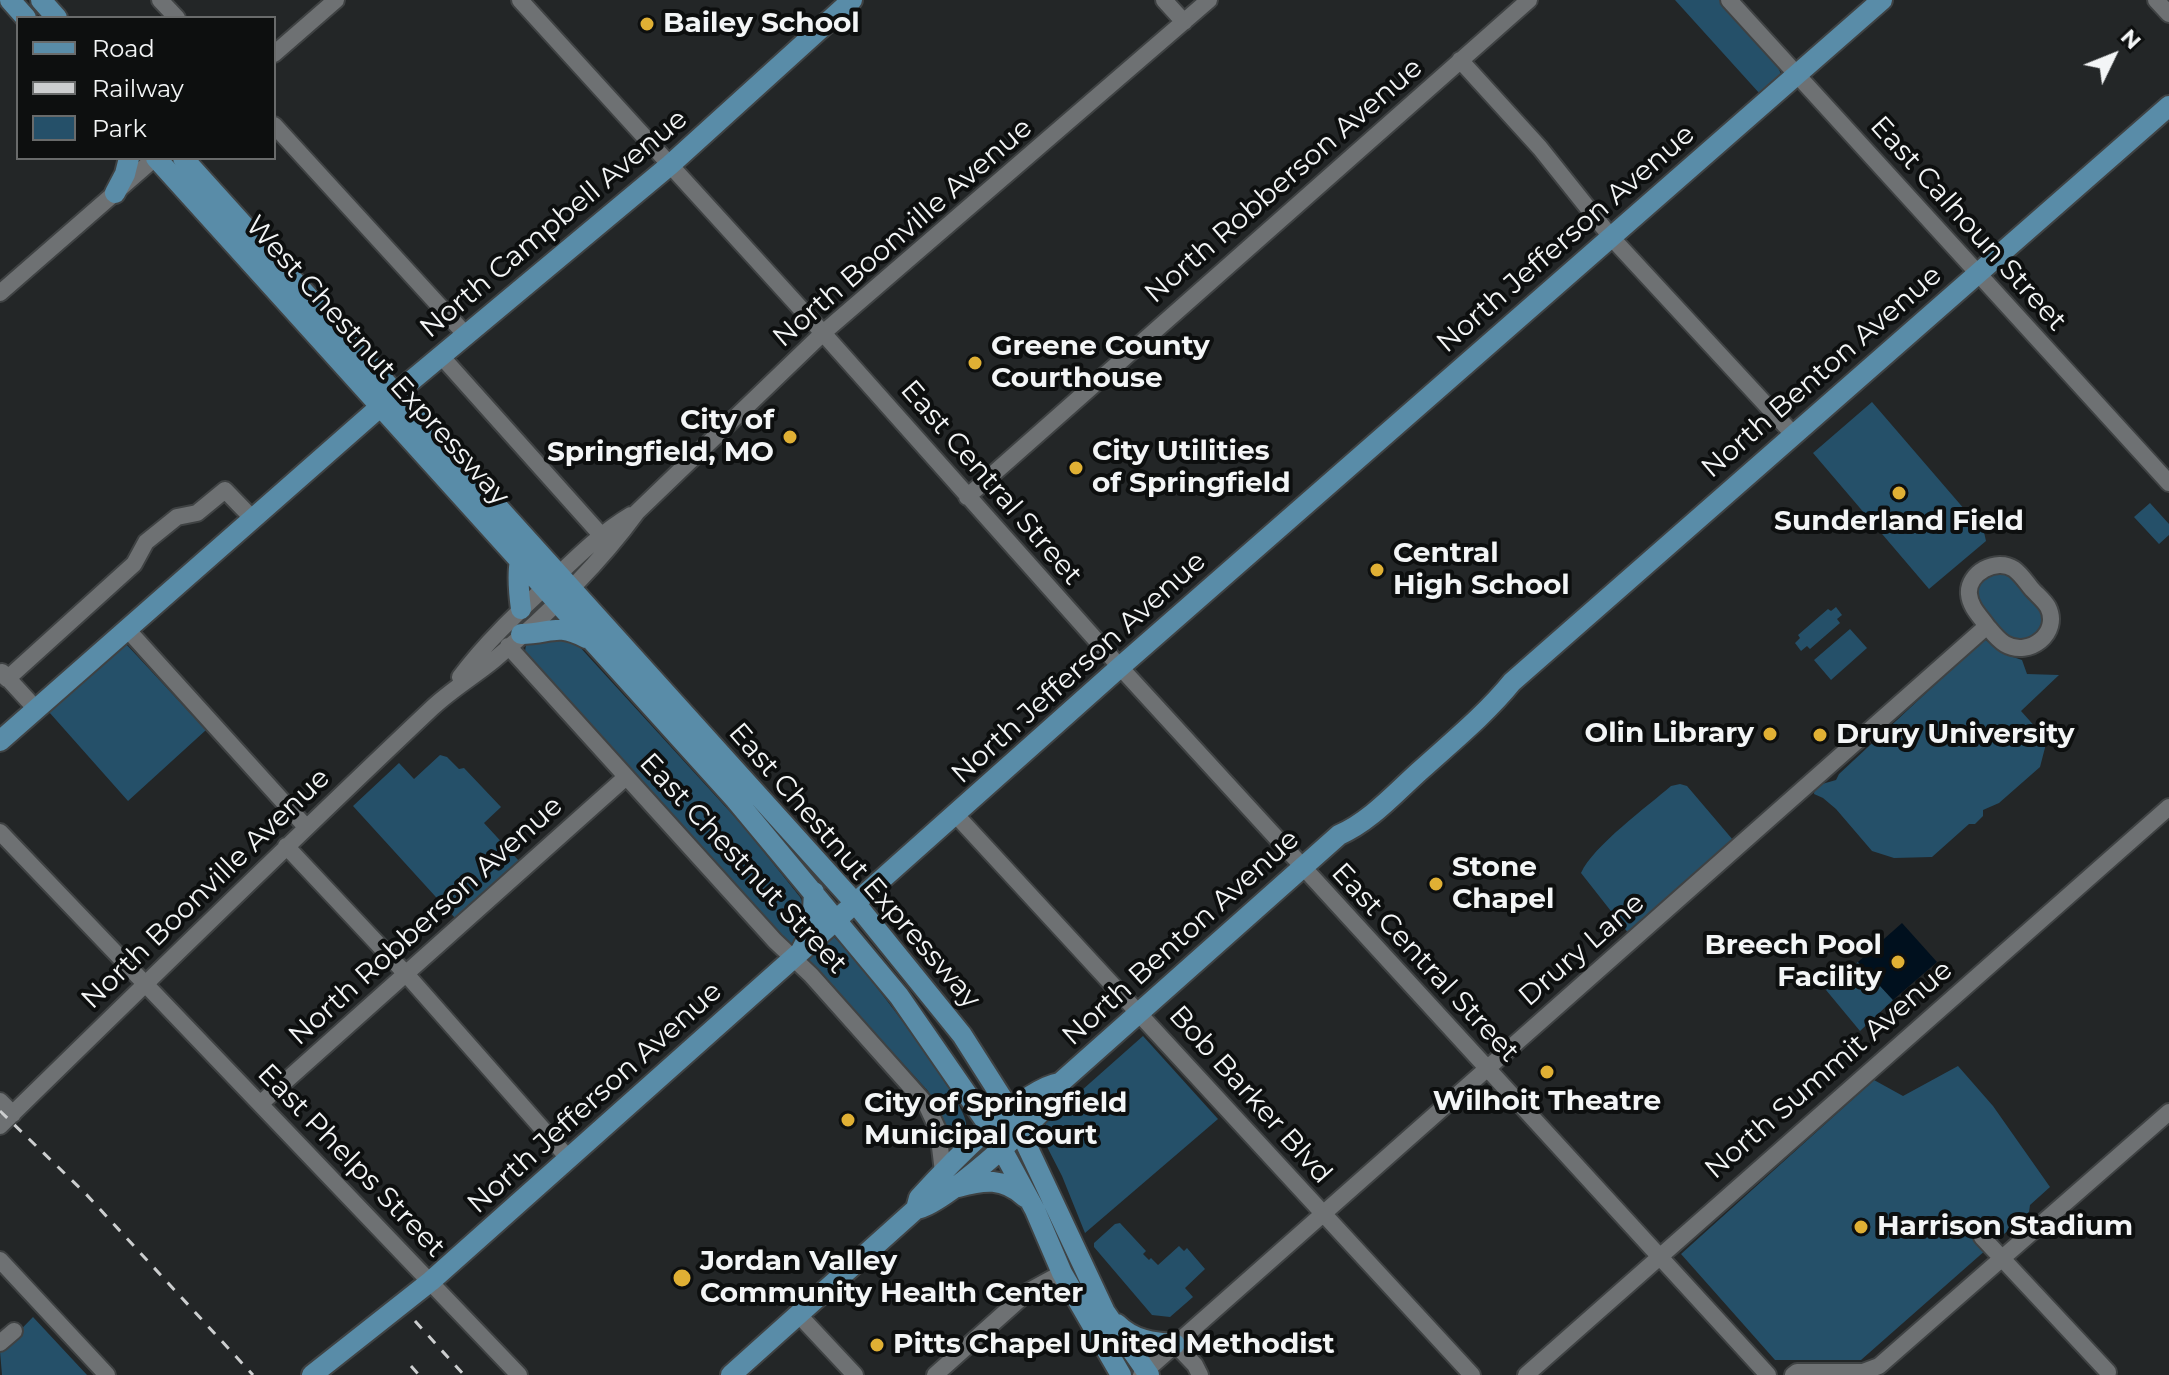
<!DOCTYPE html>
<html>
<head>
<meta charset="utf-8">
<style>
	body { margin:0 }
	#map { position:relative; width:2169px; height:1375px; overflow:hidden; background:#232627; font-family:Montserrat,sans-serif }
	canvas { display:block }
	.legend { position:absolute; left:16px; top:16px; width:260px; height:144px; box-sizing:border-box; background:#0d0f0f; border:2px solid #696b6b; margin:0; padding:10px 14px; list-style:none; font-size:24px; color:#f3f5f6 }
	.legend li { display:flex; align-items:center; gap:16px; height:40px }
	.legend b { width:40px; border:2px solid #696b6b }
	.north { position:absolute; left:2073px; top:16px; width:80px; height:80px; -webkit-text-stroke:6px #0d0f0f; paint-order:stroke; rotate:47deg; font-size:22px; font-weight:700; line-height:32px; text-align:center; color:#f3f5f6 }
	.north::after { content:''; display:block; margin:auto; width:28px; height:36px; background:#f3f5f6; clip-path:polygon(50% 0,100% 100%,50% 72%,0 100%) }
</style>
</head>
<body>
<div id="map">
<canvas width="2169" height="1375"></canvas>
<ul class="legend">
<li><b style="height:10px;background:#598ca8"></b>Road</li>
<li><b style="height:10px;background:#cccecf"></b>Railway</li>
<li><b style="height:22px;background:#255069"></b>Park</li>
</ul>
<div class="north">N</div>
</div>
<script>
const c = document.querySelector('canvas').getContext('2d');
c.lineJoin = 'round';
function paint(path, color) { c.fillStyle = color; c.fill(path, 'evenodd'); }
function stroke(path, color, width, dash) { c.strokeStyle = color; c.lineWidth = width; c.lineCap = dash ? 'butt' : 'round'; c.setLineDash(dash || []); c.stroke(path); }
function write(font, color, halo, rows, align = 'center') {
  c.font = font + ' Montserrat,sans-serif'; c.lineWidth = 8; c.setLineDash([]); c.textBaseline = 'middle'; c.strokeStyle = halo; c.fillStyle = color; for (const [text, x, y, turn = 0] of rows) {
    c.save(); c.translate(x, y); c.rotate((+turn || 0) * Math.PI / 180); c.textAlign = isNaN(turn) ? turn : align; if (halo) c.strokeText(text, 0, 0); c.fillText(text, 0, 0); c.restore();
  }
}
const green = new Path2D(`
	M 1675,0 L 1720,0 L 1777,65 L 1781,74 L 1760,94 Z
	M 1872,402 L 1984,532 L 1986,541 L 1929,589 L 1813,453 Z
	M 2150,503 L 2169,524 L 2169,535 L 2159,544 L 2134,517 Z
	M 1994,571 L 2013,575 L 2040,606 L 2045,619 L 2041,633 L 2021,643 C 2003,636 1972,610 1976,587 C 1977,578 1987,575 1994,571 Z
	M 1836,607 L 1842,615 L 1837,619 L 1840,623 L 1810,649 L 1807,646 L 1801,651 L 1795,643 L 1800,638 L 1798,635 L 1828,609 L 1831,611 Z
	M 1850,629 L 1867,648 L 1831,680 L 1814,660 Z
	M 551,634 L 578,645 L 743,826 L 800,897 C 809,915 803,928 794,944 L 787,946 L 525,651 L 526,645 Z
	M 1984,639 L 2007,655 L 2022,660 L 2027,674 L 2059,675 L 2021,711 L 2047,740 L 2040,767 L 1999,803 L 1983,810 L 1983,816 L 1975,824 L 1969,824 L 1932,857 L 1894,858 L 1872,851 L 1836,809 L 1823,798 L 1814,794 L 1815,786 L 1836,780 L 1839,774 Z
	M 126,644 L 206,730 L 128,801 L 49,712 Z
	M 440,755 L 447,757 L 459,769 L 464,768 L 501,807 L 484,823 L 519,861 L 455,918 L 353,806 L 399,763 L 414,779 Z
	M 1680,784 L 1687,786 L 1733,840 L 1629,934 L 1581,873 C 1593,846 1648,806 1671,786 Z
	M 833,936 C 855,955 966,1101 966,1123 C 967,1140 956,1149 946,1160 L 945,1126 L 928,1091 L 808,960 Z
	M 1858,962 L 1893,1000 L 1860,1031 L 1826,990 Z
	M 1143,1036 L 1218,1119 L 1085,1233 L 1062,1176 L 1043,1139 L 1046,1122 Z
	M 1958,1066 L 1993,1106 L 2050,1187 L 2030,1205 L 2029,1212 L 1861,1360 L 1775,1360 L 1681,1254 L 1874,1080 L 1903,1096 Z
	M 1120,1223 L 1146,1251 L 1143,1254 L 1149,1260 L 1151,1258 L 1158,1265 L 1179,1246 L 1184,1251 L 1187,1248 L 1205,1269 L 1185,1288 L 1193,1297 L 1170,1317 L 1152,1315 L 1094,1247 L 1094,1243 L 1115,1224 Z
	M 33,1317 L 87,1375 L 2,1375 L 0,1351 Z`);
const water = new Path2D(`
	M 1902,923 L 1937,962 L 1893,1000 L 1858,962 Z`);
const minor = new Path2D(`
	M 160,0 L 177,18
	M 520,0 L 823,333 L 1120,667 L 1768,1375
	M 1164,0 L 1184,22
	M 1729,0 L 2169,483
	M 2156,0 L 2169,14
	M 274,54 L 336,0
	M 1460,60 L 1540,148 L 1611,237 L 1793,434
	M 274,125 L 466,335
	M 0,293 L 155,158
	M 442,357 L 601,535
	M 967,497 L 1529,0
	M 127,629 L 306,827
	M 508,646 L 775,941 L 811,975 L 926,1104 L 938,1130 L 943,1172
	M 2,672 L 36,709
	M 460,677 C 489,638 524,607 559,574 C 582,552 604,531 631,515
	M 7,679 L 134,564 L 146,542 L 177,517 L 197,513 L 225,490 L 253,519
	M 956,815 L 1472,1375
	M 0,832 L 519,1375
	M 286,846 L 407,975 L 569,1159
	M 0,1101 L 13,1114
	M 260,1104 L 626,777
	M 0,1126 C 143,986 286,846 432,708 C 451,690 473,677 494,660 C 546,616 597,567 637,512 L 823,333 L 1209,0
	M 1982,1237 L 2108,1372
	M 0,1260 L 107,1375
	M 798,1314 L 855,1375
	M 0,1343 L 14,1331
	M 1175,1344 L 1195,1365 L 1200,1375
	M 935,1375 L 1029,1291 L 1062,1273
	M 1141,1375 L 1987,626 C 1992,632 1998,640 2005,644 C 2029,658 2061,633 2048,607 C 2044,600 2036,594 2031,588 C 2026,582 2021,574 2014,569 C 1997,557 1967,573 1969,594 C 1970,607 1980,616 1987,626
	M 1526,1375 L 2169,807
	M 1793,1375 L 1797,1372 L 1863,1372 L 1879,1366 L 2169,1112`);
const major = new Path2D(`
	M 10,0 L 26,18
	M 41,0 L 57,18
	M 156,158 L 735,799 L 899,996 L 991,1129 L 1035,1210 L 1062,1273 L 1121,1375
	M 183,158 L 856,904 L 962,1035 L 1011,1112 L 1105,1312 L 1149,1375
	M 115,193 L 125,174 L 129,158
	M 520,561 C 517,575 519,594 521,609
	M 521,634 C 551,634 556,622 586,638
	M 0,741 L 381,406 L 670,165 L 852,0
	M 802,949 L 812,930 L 814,892
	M 958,1187 C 984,1180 1003,1177 1025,1197
	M 916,1209 L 919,1198 C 947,1167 1021,1089 1060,1083
	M 1117,1324 C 1133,1340 1153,1343 1175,1344
	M 312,1375 L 431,1281 L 1120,667 L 1882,0
	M 731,1375 L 916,1209 C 940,1208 1034,1122 1052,1100 C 1055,1095 1057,1088 1060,1083 L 1339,835 C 1371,821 1396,792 1422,769 C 1453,741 1486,714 1512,682 L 2169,106`);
const rail = new Path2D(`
	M 0,1111 L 85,1193 L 253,1375
	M 415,1321 L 464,1375
	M 411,1366 L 419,1375`);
const markers = [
	[647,24,8,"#e0b034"],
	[975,363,8,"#e0b034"],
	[790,437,8,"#e0b034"],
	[1076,468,8,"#e0b034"],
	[1899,493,8,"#e0b034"],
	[1377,570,8,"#e0b034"],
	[1770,734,8,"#e0b034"],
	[1820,735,8,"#e0b034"],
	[1436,884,8,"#e0b034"],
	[1898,962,8,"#e0b034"],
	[1547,1072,8,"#e0b034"],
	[848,1120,8,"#e0b034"],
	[1861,1227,8,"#e0b034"],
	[682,1278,10,"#e0b034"],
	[877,1345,8,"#e0b034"]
];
const poiNames = [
	["Bailey School",663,24],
	["Greene County",991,347],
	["Courthouse",991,379],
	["City of",774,421,"right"],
	["Springfield, MO",774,453,"right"],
	["City Utilities",1092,452],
	["of Springfield",1092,484],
	["Sunderland Field",1899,522,"center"],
	["Central",1393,554],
	["High School",1393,586],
	["Olin Library",1754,734,"right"],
	["Drury University",1836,735],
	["Stone",1452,868],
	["Chapel",1452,900],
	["Breech Pool",1882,946,"right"],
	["Facility",1882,978,"right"],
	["Wilhoit Theatre",1547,1102,"center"],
	["City of Springfield",864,1104],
	["Municipal Court",864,1136],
	["Harrison Stadium",1877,1227],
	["Jordan Valley",700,1262],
	["Community Health Center",700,1294],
	["Pitts Chapel United Methodist",893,1345]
];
const streetNames = [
	["North Robberson Avenue",1284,181,-41],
	["North Campbell Avenue",554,224,-40],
	["East Calhoun Street",1968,224,48],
	["North Boonville Avenue",903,233,-41],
	["North Jefferson Avenue",1566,239,-41],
	["West Chestnut Expressway",377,361,48],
	["North Benton Avenue",1822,372,-41],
	["East Central Street",991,483,49],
	["North Jefferson Avenue",1079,668,-42],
	["East Chestnut Street",743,864,47],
	["East Chestnut Expressway",854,866,49],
	["North Boonville Avenue",206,889,-44],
	["North Robberson Avenue",426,921,-42],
	["North Benton Avenue",1181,938,-42],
	["Drury Lane",1582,950,-41],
	["East Central Street",1425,963,47],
	["North Summit Avenue",1829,1070,-41],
	["Bob Barker Blvd",1250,1095,48],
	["North Jefferson Avenue",595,1098,-42],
	["East Phelps Street",351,1161,46]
];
paint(green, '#255069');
paint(water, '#00101e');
stroke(minor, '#3f4243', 20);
stroke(major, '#3f4243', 24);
stroke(minor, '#6e7173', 16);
stroke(major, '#598ca8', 20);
stroke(rail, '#cccecf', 3, [10, 10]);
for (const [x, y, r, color] of markers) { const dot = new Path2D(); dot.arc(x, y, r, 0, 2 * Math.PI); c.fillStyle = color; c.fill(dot); stroke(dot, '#0d0f0f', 3); }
write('bold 28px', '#f3f5f6', '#0d0f0f', poiNames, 'left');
write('28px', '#f3f5f6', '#0d0f0f', streetNames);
</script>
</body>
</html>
